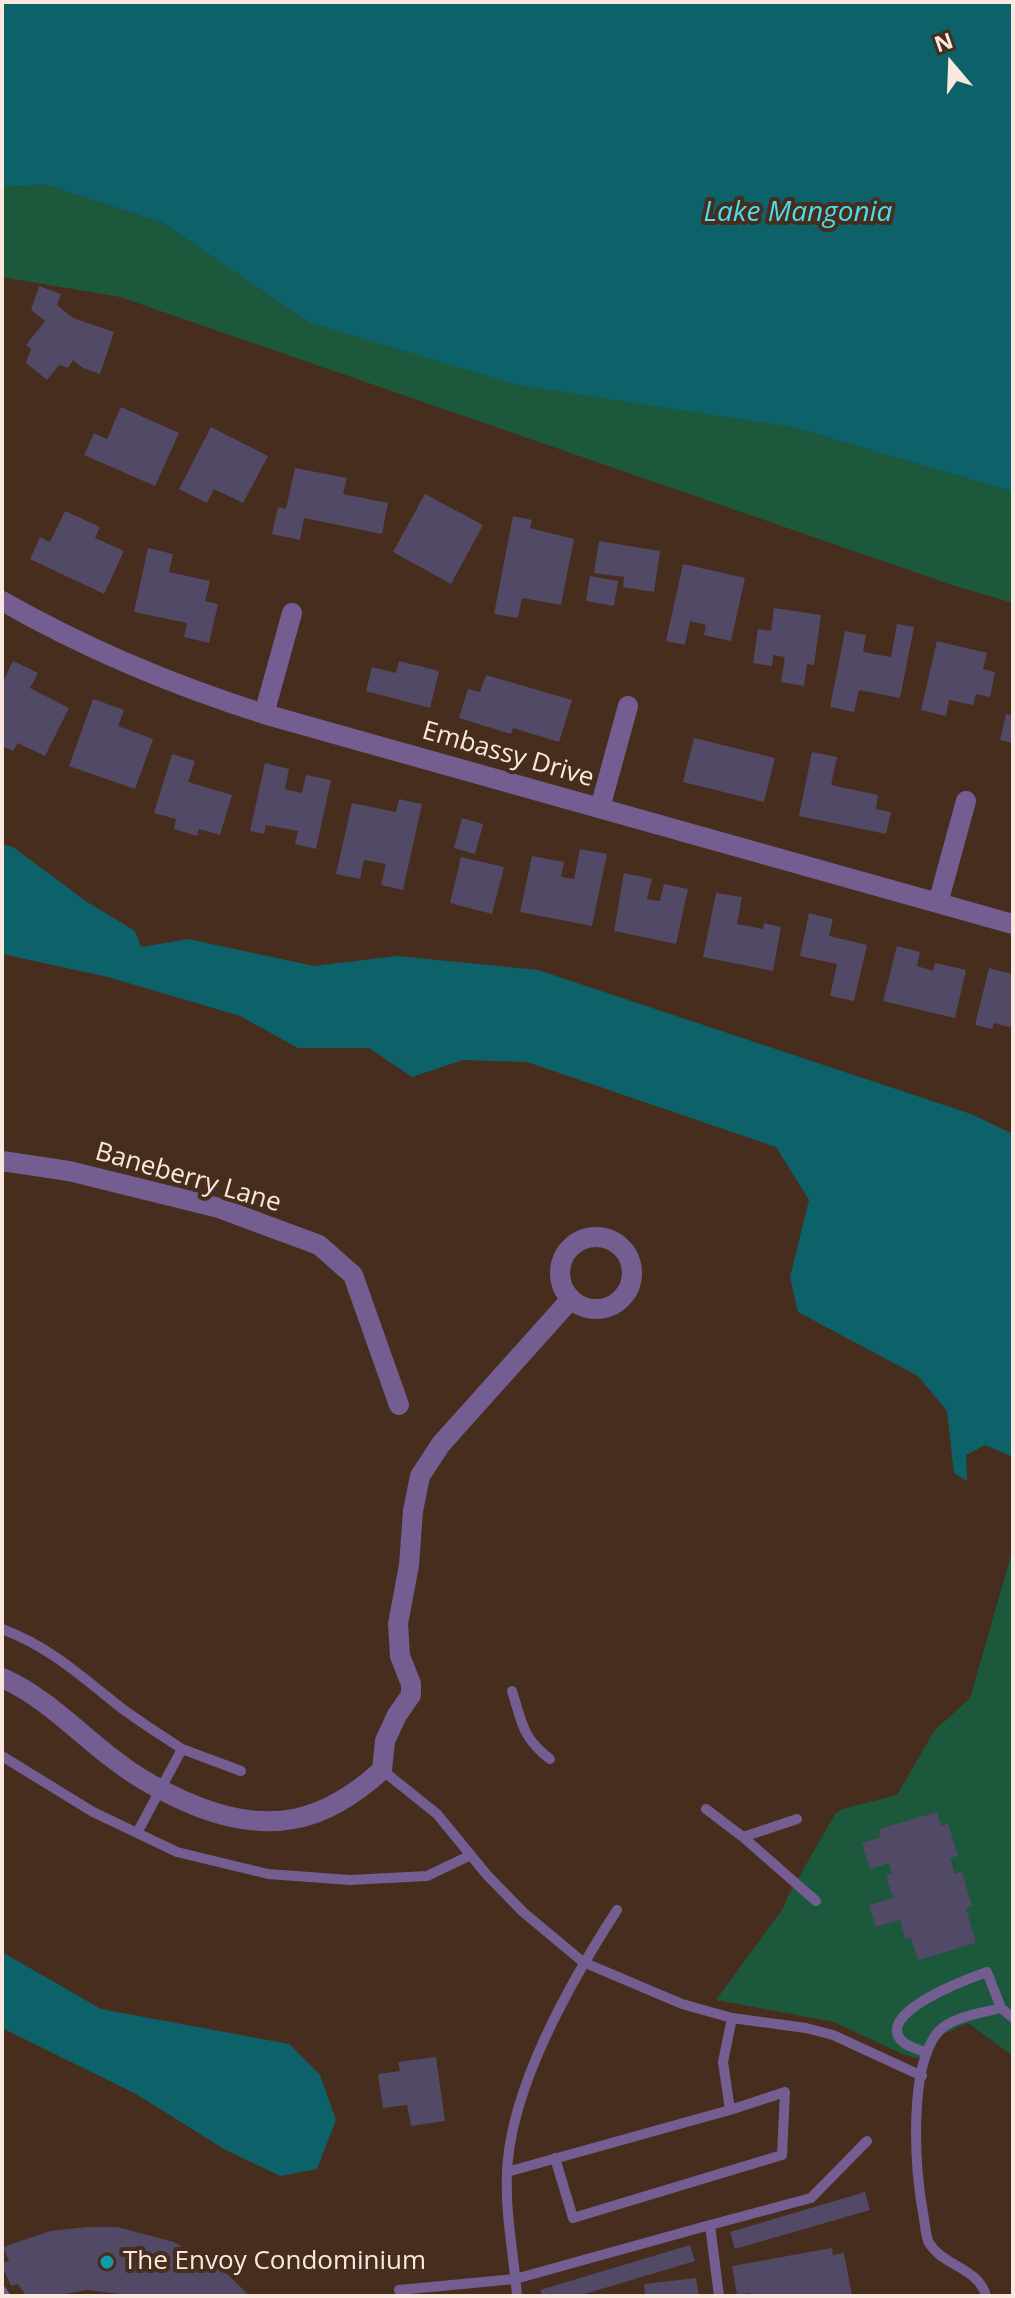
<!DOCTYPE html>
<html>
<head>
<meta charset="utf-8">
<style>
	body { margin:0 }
	#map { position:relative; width:1015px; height:2298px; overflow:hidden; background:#472d1d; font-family:"Open Sans",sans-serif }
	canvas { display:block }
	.frame { position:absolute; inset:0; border:4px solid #fae8de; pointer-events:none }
	.north { position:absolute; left:911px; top:24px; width:80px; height:80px; -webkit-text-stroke:6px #472d1d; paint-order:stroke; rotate:341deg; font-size:22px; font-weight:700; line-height:32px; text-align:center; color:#fae8de }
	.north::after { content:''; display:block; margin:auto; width:28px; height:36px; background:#fae8de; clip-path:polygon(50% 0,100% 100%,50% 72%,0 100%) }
</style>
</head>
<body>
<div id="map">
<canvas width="1015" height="2298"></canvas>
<div class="frame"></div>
<div class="north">N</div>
</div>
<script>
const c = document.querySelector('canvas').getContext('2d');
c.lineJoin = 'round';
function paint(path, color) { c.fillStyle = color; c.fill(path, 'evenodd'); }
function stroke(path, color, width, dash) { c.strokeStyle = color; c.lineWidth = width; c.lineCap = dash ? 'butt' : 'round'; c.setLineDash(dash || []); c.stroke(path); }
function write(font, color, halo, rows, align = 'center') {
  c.font = font + ' "Open Sans",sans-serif'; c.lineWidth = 8; c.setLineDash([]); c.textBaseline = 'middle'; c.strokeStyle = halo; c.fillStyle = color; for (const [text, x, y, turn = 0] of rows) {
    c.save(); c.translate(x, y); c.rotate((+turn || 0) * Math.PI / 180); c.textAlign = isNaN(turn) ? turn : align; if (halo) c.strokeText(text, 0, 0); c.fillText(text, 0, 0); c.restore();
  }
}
const green = new Path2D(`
	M 46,185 L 163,223 L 308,322 L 792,427 L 1013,492 L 1013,603 L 952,585 L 120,297 L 2,277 L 2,187 Z
	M 1013,1548 L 1013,2056 L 968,2023 L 940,2036 L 927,2061 L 900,2053 L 834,2022 L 716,2000 L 784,1907 L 788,1896 L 835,1814 L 842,1809 L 897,1795 L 934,1731 L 970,1698 Z`);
const water = new Path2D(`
	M 2,2 L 1013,2 L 1013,492 L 792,427 L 518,385 L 308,322 L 163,223 L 46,185 L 2,187 Z
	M 2,844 L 13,847 L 87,902 L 135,931 L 141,947 L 188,939 L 314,966 L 397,956 L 538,970 L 971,1114 L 1013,1134 L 1013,1457 L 985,1445 L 966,1455 L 967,1481 L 954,1473 L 947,1411 L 918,1376 L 798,1312 L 790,1277 L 809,1200 L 776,1147 L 527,1062 L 463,1060 L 412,1077 L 369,1048 L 298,1048 L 240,1016 L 108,977 L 2,954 Z
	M 2,1952 L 101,2009 L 289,2044 L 320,2075 L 336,2120 L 317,2169 L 280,2176 L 224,2149 L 136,2094 L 2,2028 Z`);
const building = new Path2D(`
	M 39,286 L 61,294 L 57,305 L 73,318 L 114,332 L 100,374 L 83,368 L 73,360 L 68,368 L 59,365 L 47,380 L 26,363 L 31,349 L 26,345 L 45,321 L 31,310 Z
	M 121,407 L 179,433 L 155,486 L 84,455 L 94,433 L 107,439 Z
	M 211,427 L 268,456 L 243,503 L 214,489 L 207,503 L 179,489 Z
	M 295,468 L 347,478 L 343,494 L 388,503 L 382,534 L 304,518 L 300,540 L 272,534 L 278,507 L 286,509 Z
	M 425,494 L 483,525 L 451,584 L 393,552 Z
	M 65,511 L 100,527 L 95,538 L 124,551 L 104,594 L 30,559 L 40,537 L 50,542 Z
	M 513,516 L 532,520 L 530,528 L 574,539 L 561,605 L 522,598 L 518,618 L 494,614 Z
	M 599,541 L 660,551 L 654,592 L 623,587 L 624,577 L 594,573 Z
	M 148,548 L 173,554 L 169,572 L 210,581 L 205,601 L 218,604 L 209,643 L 184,637 L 187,623 L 134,612 Z
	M 683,564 L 745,578 L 731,641 L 704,635 L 706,625 L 690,621 L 685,645 L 666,641 Z
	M 590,576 L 618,581 L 614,606 L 586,601 Z
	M 774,608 L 821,615 L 814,665 L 807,664 L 804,686 L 781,682 L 785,657 L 773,655 L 772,666 L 753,663 L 758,629 L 771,631 Z
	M 897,624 L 914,627 L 900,698 L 859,690 L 854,712 L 830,707 L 845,631 L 866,635 L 863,652 L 891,657 Z
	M 937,641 L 987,653 L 983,669 L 995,672 L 990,697 L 976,694 L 973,705 L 949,700 L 946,716 L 921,710 Z
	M 13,661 L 38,673 L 30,688 L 69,708 L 45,756 L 18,743 L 13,751 L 2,746 L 2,684 Z
	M 399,661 L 439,671 L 430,708 L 366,691 L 372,667 L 396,673 Z
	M 486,675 L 572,700 L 559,742 L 513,728 L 511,734 L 459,718 L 468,689 L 480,692 Z
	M 93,699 L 124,710 L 118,726 L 153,739 L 135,789 L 69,766 Z
	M 1006,714 L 1013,716 L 1013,743 L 1000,740 Z
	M 694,738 L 775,758 L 764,802 L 683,782 Z
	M 812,752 L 837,757 L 831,785 L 878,795 L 876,809 L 891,812 L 886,834 L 799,816 Z
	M 172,754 L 195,761 L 188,782 L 232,795 L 220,835 L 199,829 L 197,836 L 174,829 L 176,819 L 154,813 Z
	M 265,763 L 289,769 L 285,789 L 302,793 L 306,775 L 331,780 L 316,849 L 295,844 L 298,831 L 266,825 L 264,834 L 250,831 Z
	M 399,799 L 422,804 L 403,890 L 381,885 L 386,864 L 364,860 L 360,879 L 336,874 L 352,803 L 396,812 Z
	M 462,818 L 483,824 L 475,854 L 454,848 Z
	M 580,849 L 607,854 L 592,926 L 520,912 L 532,856 L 564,862 L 561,877 L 574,879 Z
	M 461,857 L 504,867 L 492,914 L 450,903 Z
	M 624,873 L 652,879 L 647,899 L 660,901 L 664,884 L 688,889 L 676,944 L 614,931 Z
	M 716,893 L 742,897 L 737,924 L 763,929 L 764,923 L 781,927 L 773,971 L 703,957 Z
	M 809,913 L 833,919 L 829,936 L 867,945 L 854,1001 L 830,996 L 837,964 L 800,956 Z
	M 897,946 L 920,952 L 917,966 L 933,971 L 935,963 L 966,970 L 955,1018 L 883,1001 Z
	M 989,968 L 1013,974 L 1013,1028 L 994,1023 L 992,1029 L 975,1025 Z
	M 937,1812 L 941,1826 L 948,1823 L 958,1856 L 950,1858 L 955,1874 L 962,1872 L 972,1906 L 966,1908 L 976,1943 L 918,1960 L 911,1938 L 905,1939 L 900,1920 L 876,1927 L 869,1905 L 893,1898 L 886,1875 L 892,1874 L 889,1863 L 870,1869 L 862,1843 L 881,1837 L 879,1829 Z
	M 436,2057 L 445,2121 L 411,2126 L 407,2105 L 383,2108 L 378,2074 L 400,2071 L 398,2062 Z
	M 865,2192 L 870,2210 L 735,2249 L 730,2232 Z
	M 87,2227 L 117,2227 L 174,2242 L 227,2274 L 250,2296 L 136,2296 L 87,2290 L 54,2296 L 26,2296 L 18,2284 L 11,2286 L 2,2266 L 2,2263 L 9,2261 L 3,2247 L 50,2231 Z
	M 690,2245 L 695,2261 L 578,2296 L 542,2296 L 540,2290 Z
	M 832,2248 L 833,2255 L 844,2253 L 852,2296 L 750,2296 L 749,2293 L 737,2295 L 732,2266 Z
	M 696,2278 L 699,2296 L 645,2296 L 644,2284 Z`);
const service = new Path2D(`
	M 2,1629 C 50,1647 81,1676 120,1707 C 140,1722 161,1735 182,1749 L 137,1833
	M 512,1691 C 522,1722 522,1738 550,1759
	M 182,1749 L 241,1771
	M 2,1756 L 93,1812 L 177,1852 L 268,1874 L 350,1880 L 427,1876 L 471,1855
	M 382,1770 L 437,1814 L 487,1875 L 523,1912 L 583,1962 L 682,2004 L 732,2018 L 806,2028 L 833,2035 L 922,2076
	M 706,1809 L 743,1837 L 816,1901
	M 743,1837 L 797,1819
	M 927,2053 C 920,2050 910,2047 904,2043 C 870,2014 970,1978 987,1972 L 1001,2008
	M 555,2158 L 573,2218 L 782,2155 L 785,2092 L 730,2110
	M 507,2172 L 730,2110 L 723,2062 L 732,2018
	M 399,2290 L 515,2279 L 710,2225
	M 2,2291 L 5,2296
	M 517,2296 C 514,2256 505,2214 507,2173 C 510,2087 571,1981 617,1910
	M 719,2296 L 710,2225 L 811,2198 L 867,2141
	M 986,2296 C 979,2268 943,2266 929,2243 C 925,2235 925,2222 923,2213 C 915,2169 908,2068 938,2032 C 951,2017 982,2013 1001,2008 L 1013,2018`);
const minor = new Path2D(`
	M 2,601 C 86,649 172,685 264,714 L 1013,924
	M 264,714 L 292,613
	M 600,808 L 628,706
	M 938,903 L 966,801
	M 2,1161 L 69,1171 L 219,1208 L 319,1245 L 353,1275 L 399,1405
	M560 1273a36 36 0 1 1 72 0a36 36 0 1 1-72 0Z
	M 2,1678 C 46,1697 78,1733 116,1761 C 140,1780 167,1794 196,1806 C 270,1835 324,1823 382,1770 L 385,1741 L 397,1715 L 411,1695 L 411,1684 L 400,1656 L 398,1624 L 409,1565 L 413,1511 L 420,1476 L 441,1444 L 571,1299`);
const markers = [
	[107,2262,8,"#0f9aa8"]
];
const streetNames = [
	["Embassy Drive",508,755,16],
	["Baneberry Lane",188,1178,16]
];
const poiNames = [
	["The Envoy Condominium",123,2262]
];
const waterNames = [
	["Lake Mangonia",798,213]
];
paint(green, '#1b583c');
paint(water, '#0d6269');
paint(building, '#514966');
stroke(service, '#745e91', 10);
stroke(minor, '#745e91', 20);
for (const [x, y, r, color] of markers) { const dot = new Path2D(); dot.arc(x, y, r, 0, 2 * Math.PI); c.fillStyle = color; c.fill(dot); stroke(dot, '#472d1d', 3); }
write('26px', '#fae8de', '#472d1d', streetNames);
write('26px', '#fae8de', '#472d1d', poiNames, 'left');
write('italic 28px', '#4bddeb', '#472d1d', waterNames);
</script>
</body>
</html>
